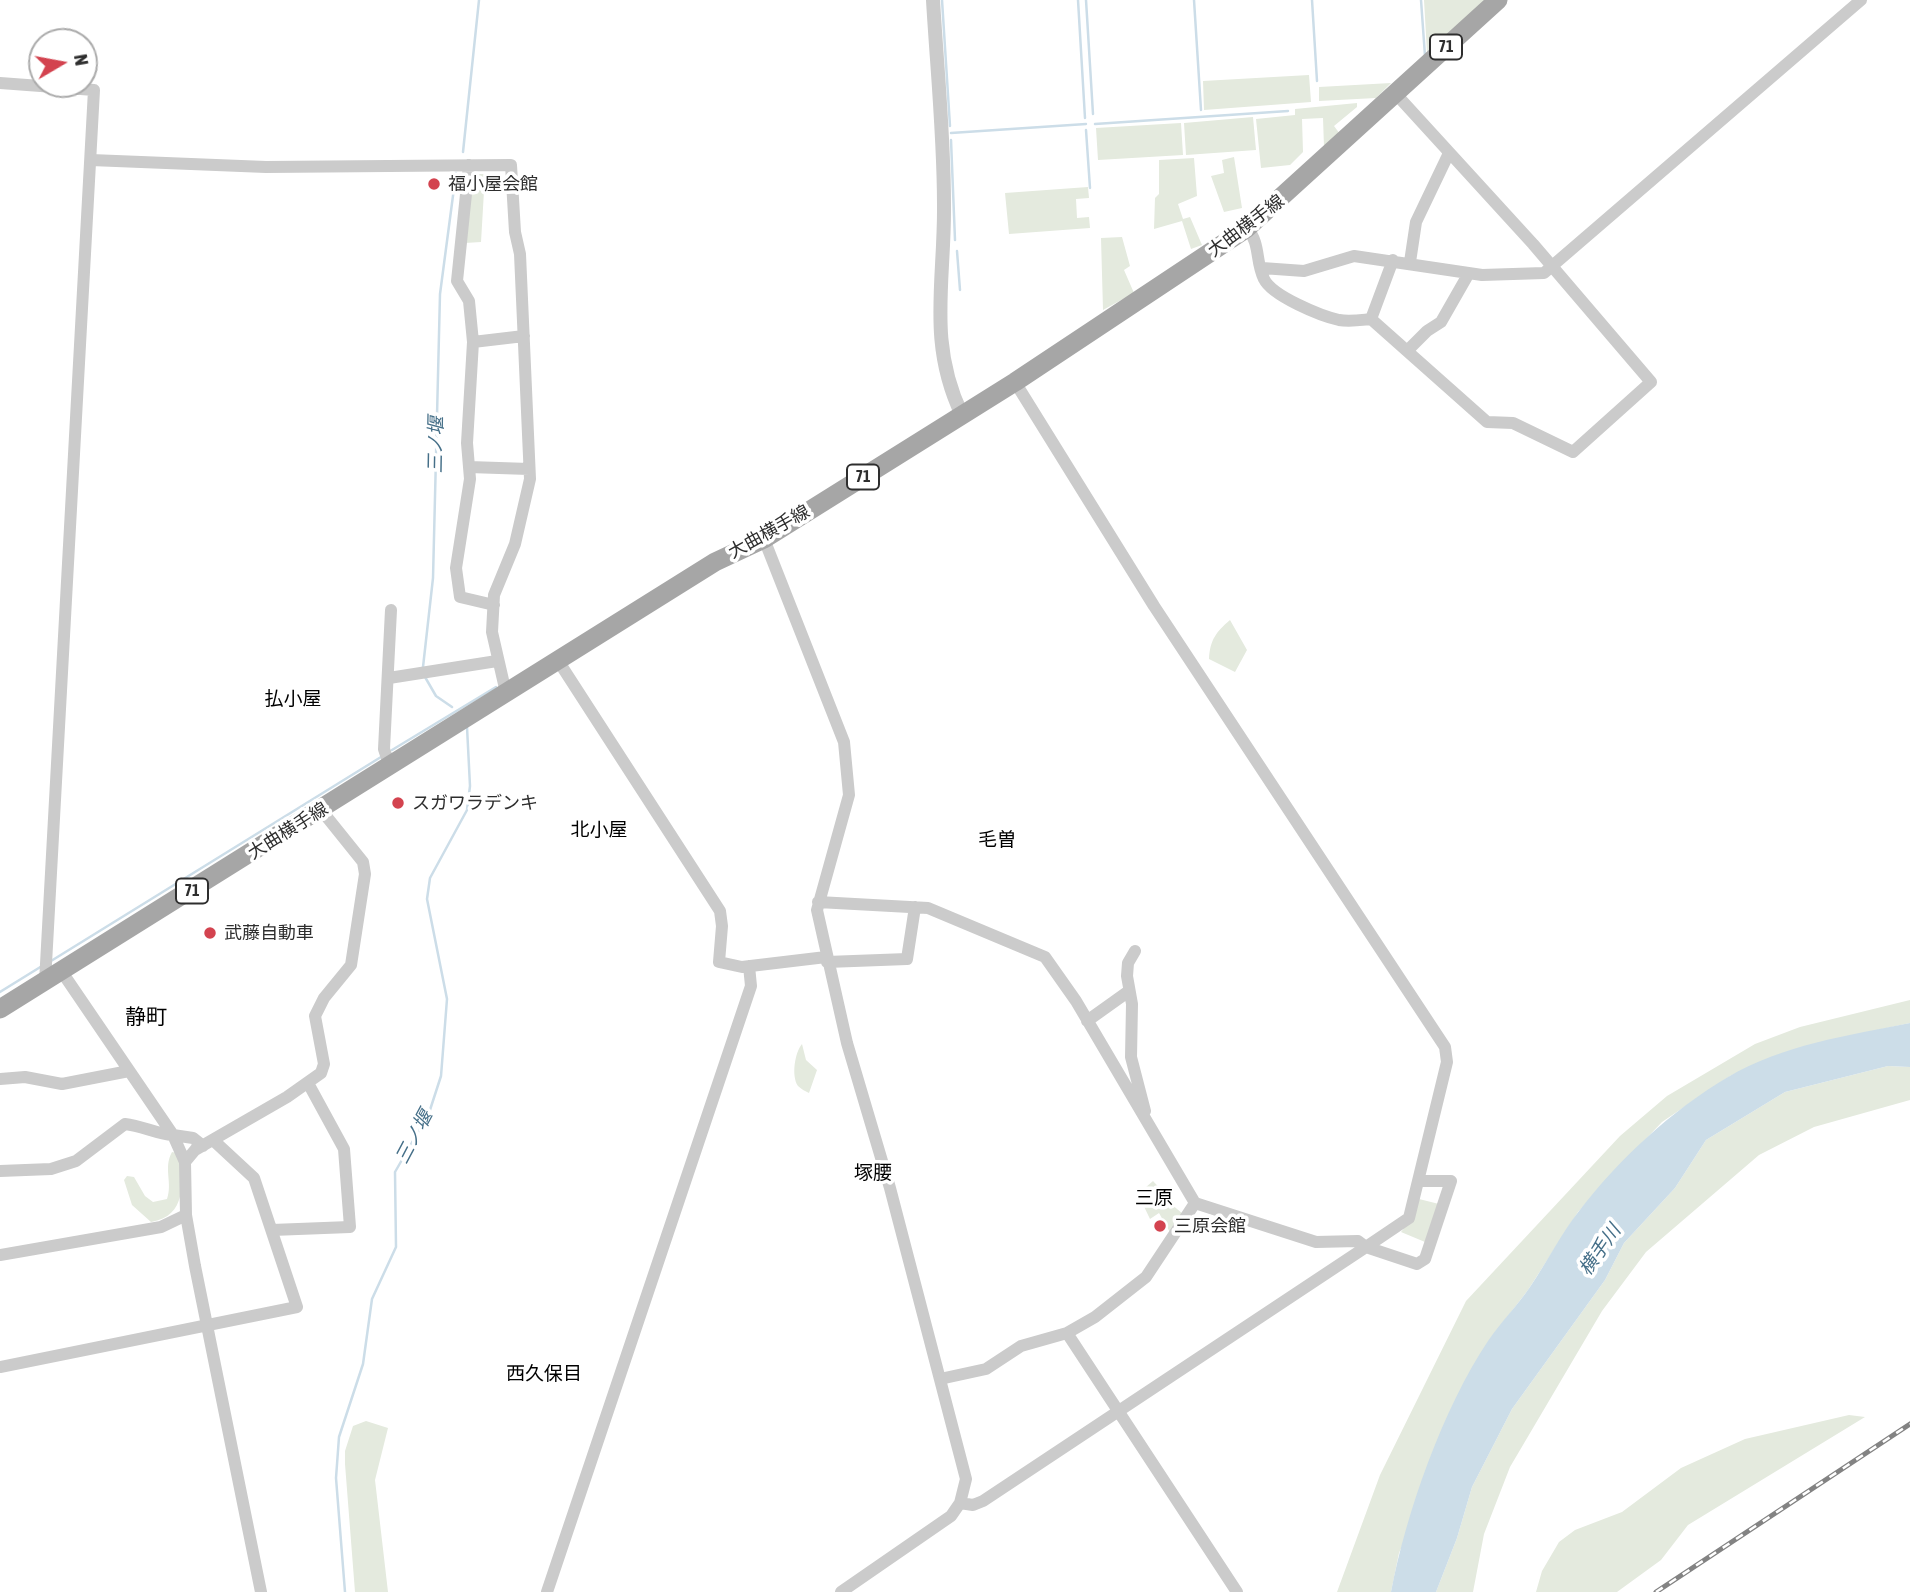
<!DOCTYPE html>
<html>
<head>
<meta charset="utf-8">
<style>
	body { margin:0 }
	#map { position:relative; width:1910px; height:1592px; overflow:hidden; background:#fff; font-family:"Asap Condensed",sans-serif }
	canvas { display:block }
	.north { position:absolute; left:28px; top:28px; width:70px; height:70px; box-sizing:border-box; background:#fff; border:2px solid #ababab; border-radius:50%; rotate:80deg; font-size:19px; font-weight:700; line-height:28px; text-align:center; color:#2e2e2e }
	.north::after { content:''; display:block; margin:auto; width:24px; height:32px; background:#d3434f; clip-path:polygon(50% 0,100% 100%,50% 72%,0 100%) }
</style>
</head>
<body>
<div id="map">
<canvas width="1910" height="1592"></canvas>
<div class="north">N</div>
</div>
<script>
const c = document.querySelector('canvas').getContext('2d');
c.lineJoin = 'round';
function paint(path, color) { c.fillStyle = color; c.fill(path, 'evenodd'); }
function stroke(path, color, width, dash) { c.strokeStyle = color; c.lineWidth = width; c.lineCap = dash ? 'butt' : 'round'; c.setLineDash(dash || []); c.stroke(path); }
function write(font, color, halo, rows, align = 'center') {
  c.font = font + ' "Asap Condensed","Noto Sans JP",sans-serif'; c.lineWidth = 7; c.setLineDash([]); c.textBaseline = 'middle'; c.strokeStyle = halo; c.fillStyle = color; for (const [text, x, y, turn = 0] of rows) {
    c.save(); c.translate(x, y); c.rotate((+turn || 0) * Math.PI / 180); c.textAlign = isNaN(turn) ? turn : align; if (halo) c.strokeText(text, 0, 0); c.fillText(text, 0, 0); c.restore();
  }
}
const green = new Path2D(`
	M 1424,0 L 1487,0 L 1427,52 Z
	M 1309,75 L 1311,102 L 1204,110 L 1203,81 Z
	M 1391,83 L 1376,98 L 1319,101 L 1319,87 Z
	M 1357,103 L 1357,107 L 1334,126 L 1340,134 L 1324,147 L 1323,118 L 1302,119 L 1303,152 L 1290,165 L 1261,168 L 1256,119 L 1295,115 L 1295,109 Z
	M 1253,117 L 1256,150 L 1186,155 L 1184,123 Z
	M 1181,123 L 1183,155 L 1098,160 L 1096,128 Z
	M 1234,157 L 1242,208 L 1224,212 L 1211,176 L 1224,173 L 1222,160 Z
	M 1194,158 L 1197,196 L 1178,204 L 1183,219 L 1190,217 L 1202,245 L 1191,249 L 1182,221 L 1154,229 L 1155,198 L 1159,194 L 1159,160 Z
	M 474,174 L 485,174 L 481,242 L 465,243 Z
	M 1088,187 L 1089,198 L 1076,199 L 1077,218 L 1089,217 L 1090,228 L 1009,234 L 1005,193 Z
	M 1122,237 L 1130,266 L 1124,270 L 1134,293 L 1103,310 L 1101,238 Z
	M 1230,620 L 1247,650 L 1235,672 L 1209,659 C 1210,640 1216,632 1230,620 Z
	M 1910,1000 L 1910,1023 L 1835,1039 L 1762,1061 L 1730,1076 L 1662,1122 L 1605,1182 L 1578,1212 L 1528,1290 L 1488,1342 L 1399,1553 L 1391,1592 L 1337,1592 L 1380,1475 L 1466,1301 L 1620,1136 L 1667,1096 L 1755,1044 L 1800,1027 Z
	M 802,1044 L 806,1060 L 817,1070 L 809,1093 C 805,1091 801,1089 798,1086 C 791,1076 795,1052 802,1044 Z
	M 1888,1066 L 1910,1067 L 1910,1100 L 1814,1127 L 1759,1155 L 1646,1252 L 1602,1311 L 1510,1467 L 1484,1534 L 1473,1592 L 1436,1592 L 1457,1538 L 1472,1487 L 1512,1409 L 1605,1280 L 1624,1243 L 1675,1188 L 1706,1140 L 1785,1092 Z
	M 172,1152 L 177,1153 C 184,1182 187,1216 151,1222 L 132,1205 L 124,1180 L 127,1176 L 134,1177 L 145,1196 L 153,1202 L 167,1199 C 173,1183 163,1168 172,1152 Z
	M 1153,1181 L 1166,1195 L 1164,1198 L 1183,1214 L 1171,1234 L 1159,1213 L 1150,1219 L 1138,1194 Z
	M 1419,1199 L 1439,1204 L 1425,1242 L 1401,1232 L 1411,1220 Z
	M 1849,1415 L 1865,1417 L 1688,1525 L 1661,1560 L 1617,1592 L 1536,1592 L 1542,1571 L 1559,1542 L 1575,1530 L 1622,1512 L 1681,1468 L 1745,1439 Z
	M 366,1421 L 388,1428 L 375,1480 L 388,1592 L 355,1592 L 345,1464 L 345,1451 L 353,1426 Z`);
const water = new Path2D(`
	M 1910,1023 L 1910,1067 L 1888,1066 L 1785,1092 L 1706,1140 L 1675,1188 L 1624,1243 L 1605,1280 L 1512,1409 L 1472,1487 L 1457,1538 L 1436,1592 L 1391,1592 C 1406,1513 1443,1408 1488,1341 C 1501,1322 1517,1306 1530,1287 C 1547,1262 1561,1234 1579,1211 C 1620,1158 1671,1111 1728,1077 C 1782,1045 1850,1035 1910,1023 Z`);
const stream = new Path2D(`
	M 942,0 L 950,126
	M 1078,0 L 1085,118
	M 1086,0 L 1093,114
	M 1194,0 L 1201,110
	M 1312,0 L 1317,81
	M 1421,0 L 1425,56
	M 1095,124 L 1288,111
	M 1086,130 L 1090,188
	M 951,133 L 1086,124
	M 951,140 L 955,240
	M 463,152 L 479,0
	M 957,251 L 960,290
	M 423,667 L 433,578 L 440,294 L 456,173
	M 425,677 L 436,696 L 452,707
	M 392,750 L 496,687
	M 51,961 L 381,757
	M 0,992 L 42,966
	M 345,1592 L 336,1478 L 339,1437 L 363,1364 L 372,1299 L 396,1247 L 395,1172 L 429,1113 L 441,1076 L 447,999 L 427,899 L 430,878 L 467,810 L 470,786 L 467,727`);
const minor = new Path2D(`
	M 0,83 L 94,90 L 45,982
	M 91,160 L 266,167 L 511,165 L 515,232 L 520,254 L 530,479 L 515,544 L 494,595 L 492,632 L 506,693
	M 469,165 L 457,281 L 469,301 L 473,342 L 467,443 L 470,479 L 456,568 L 460,597 L 494,605
	M 1247,228 C 1261,244 1255,261 1264,279 C 1272,296 1321,316 1339,320 C 1350,322 1361,320 1371,319 L 1487,422 L 1513,423 L 1573,452 L 1651,382 L 1533,244 L 1395,93
	M 1410,262 L 1416,222 L 1449,153
	M 1262,268 L 1304,271 L 1354,256 L 1482,275 L 1544,273 L 1861,0
	M 1371,319 L 1393,260
	M 473,342 L 524,336
	M 1407,351 L 1427,331 L 1441,322 L 1469,273
	M 469,467 L 529,469
	M 764,539 L 844,742 L 849,795 L 817,910 L 847,1043 L 890,1188 L 966,1479 L 960,1503 L 951,1516 L 841,1592
	M 559,662 L 720,911 L 722,926 L 719,962 L 742,967 L 826,957
	M 389,678 L 497,661
	M 390,767 L 384,749 L 391,610
	M 818,902 L 928,908 L 1045,957 L 1076,1001 L 1195,1203 L 1316,1242 L 1358,1241 L 1366,1247 L 1409,1218 L 1447,1062 L 1445,1047 L 1154,606 L 1015,382
	M 1135,951 L 1128,963 L 1127,976 L 1132,1004 L 1131,1057 L 1145,1111
	M 827,962 L 907,959 L 915,907
	M 62,972 L 173,1135 L 193,1138 L 203,1146
	M 1087,1021 L 1129,991
	M 0,1079 L 25,1077 L 62,1084 L 129,1071
	M 0,1171 L 51,1169 L 76,1161 L 125,1124 C 143,1126 156,1134 173,1135 L 185,1162
	M 272,1230 L 350,1227 L 344,1149 L 308,1083
	M 0,1255 L 161,1227 L 186,1215
	M 1067,1333 L 1237,1592
	M 0,1367 L 297,1307 L 254,1178 L 213,1140
	M 940,1379 L 986,1369 L 1021,1346 L 1067,1333 L 1095,1317 L 1146,1277 L 1195,1203
	M 960,1503 L 973,1505 L 983,1501 L 1366,1247 L 1417,1264 L 1425,1259 L 1451,1181 L 1419,1181
	M 261,1592 L 195,1266 L 186,1215 L 185,1162 L 195,1150 L 287,1097 L 321,1073 L 324,1064 L 315,1016 L 324,998 L 351,965 L 365,874 L 363,862 L 322,811
	M 547,1592 L 751,986 L 749,966`);
const tertiary = new Path2D(`
	M 933,0 C 937,68 944,136 944,204 C 945,281 927,342 962,415`);
const primary = new Path2D(`
	M 0,1009 L 715,562 L 764,539 L 1015,382 L 1247,228 L 1498,0`);
const rail = new Path2D(`
	M 1656,1592 L 1910,1424`);
const markers = [
	[434,184,7,"#d3434f"],
	[398,803,7,"#d3434f"],
	[210,933,7,"#d3434f"],
	[1160,1226,7,"#d3434f"]
];
const shields = [
	[1446,47,32],
	[863,477,32],
	[192,891,32]
];
const shieldNames = [
	["71",1446,47],
	["71",863,477],
	["71",192,891]
];
const poiNames = [
	["福小屋会館",448,184],
	["スガワラデンキ",412,803],
	["武藤自動車",224,933],
	["三原会館",1174,1226]
];
const streetNames = [
	["大曲横手線",1246,226,-37],
	["大曲横手線",769,532,-29],
	["大曲横手線",288,831,-32]
];
const waterNames = [
	["三ノ堰",436,445,-89],
	["三ノ堰",414,1137,-62],
	["横手川",1600,1250,-55]
];
const neighbourhoodNames = [
	["払小屋",293,699],
	["北小屋",599,830],
	["毛曽",997,840],
	["塚腰",873,1173],
	["三原",1154,1198],
	["西久保目",544,1374]
];
const quarterNames = [
	["静町",146,1017]
];
paint(green, '#e4eade');
paint(water, '#ccdde8');
stroke(stream, '#ccdde8', 2.5);
stroke(minor, '#cbcbcb', 12);
stroke(tertiary, '#cbcbcb', 14);
stroke(primary, '#a6a6a6', 19);
stroke(rail, '#838383', 5);
stroke(rail, '#fff', 2.5, [8]);
for (const [x, y, r, color] of markers) { const dot = new Path2D(); dot.arc(x, y, r, 0, 2 * Math.PI); c.fillStyle = color; c.fill(dot); stroke(dot, '#fff', 2.5); }
for (const [x, y, w] of shields) { const box = new Path2D(); box.roundRect(x - w / 2, y - 12.5, w, 25, 5); c.fillStyle = '#fff'; c.fill(box); stroke(box, '#2e2e2e', 2); }
write('bold 16px', '#2e2e2e', null, shieldNames);
write('18px', '#2e2e2e', '#fff', poiNames, 'left');
write('18px', '#2e2e2e', '#fff', streetNames);
write('italic 19px', '#456f88', '#fff', waterNames);
write('19px', '#000', '#fff', neighbourhoodNames);
write('21px', '#000', '#fff', quarterNames);
</script>
</body>
</html>
